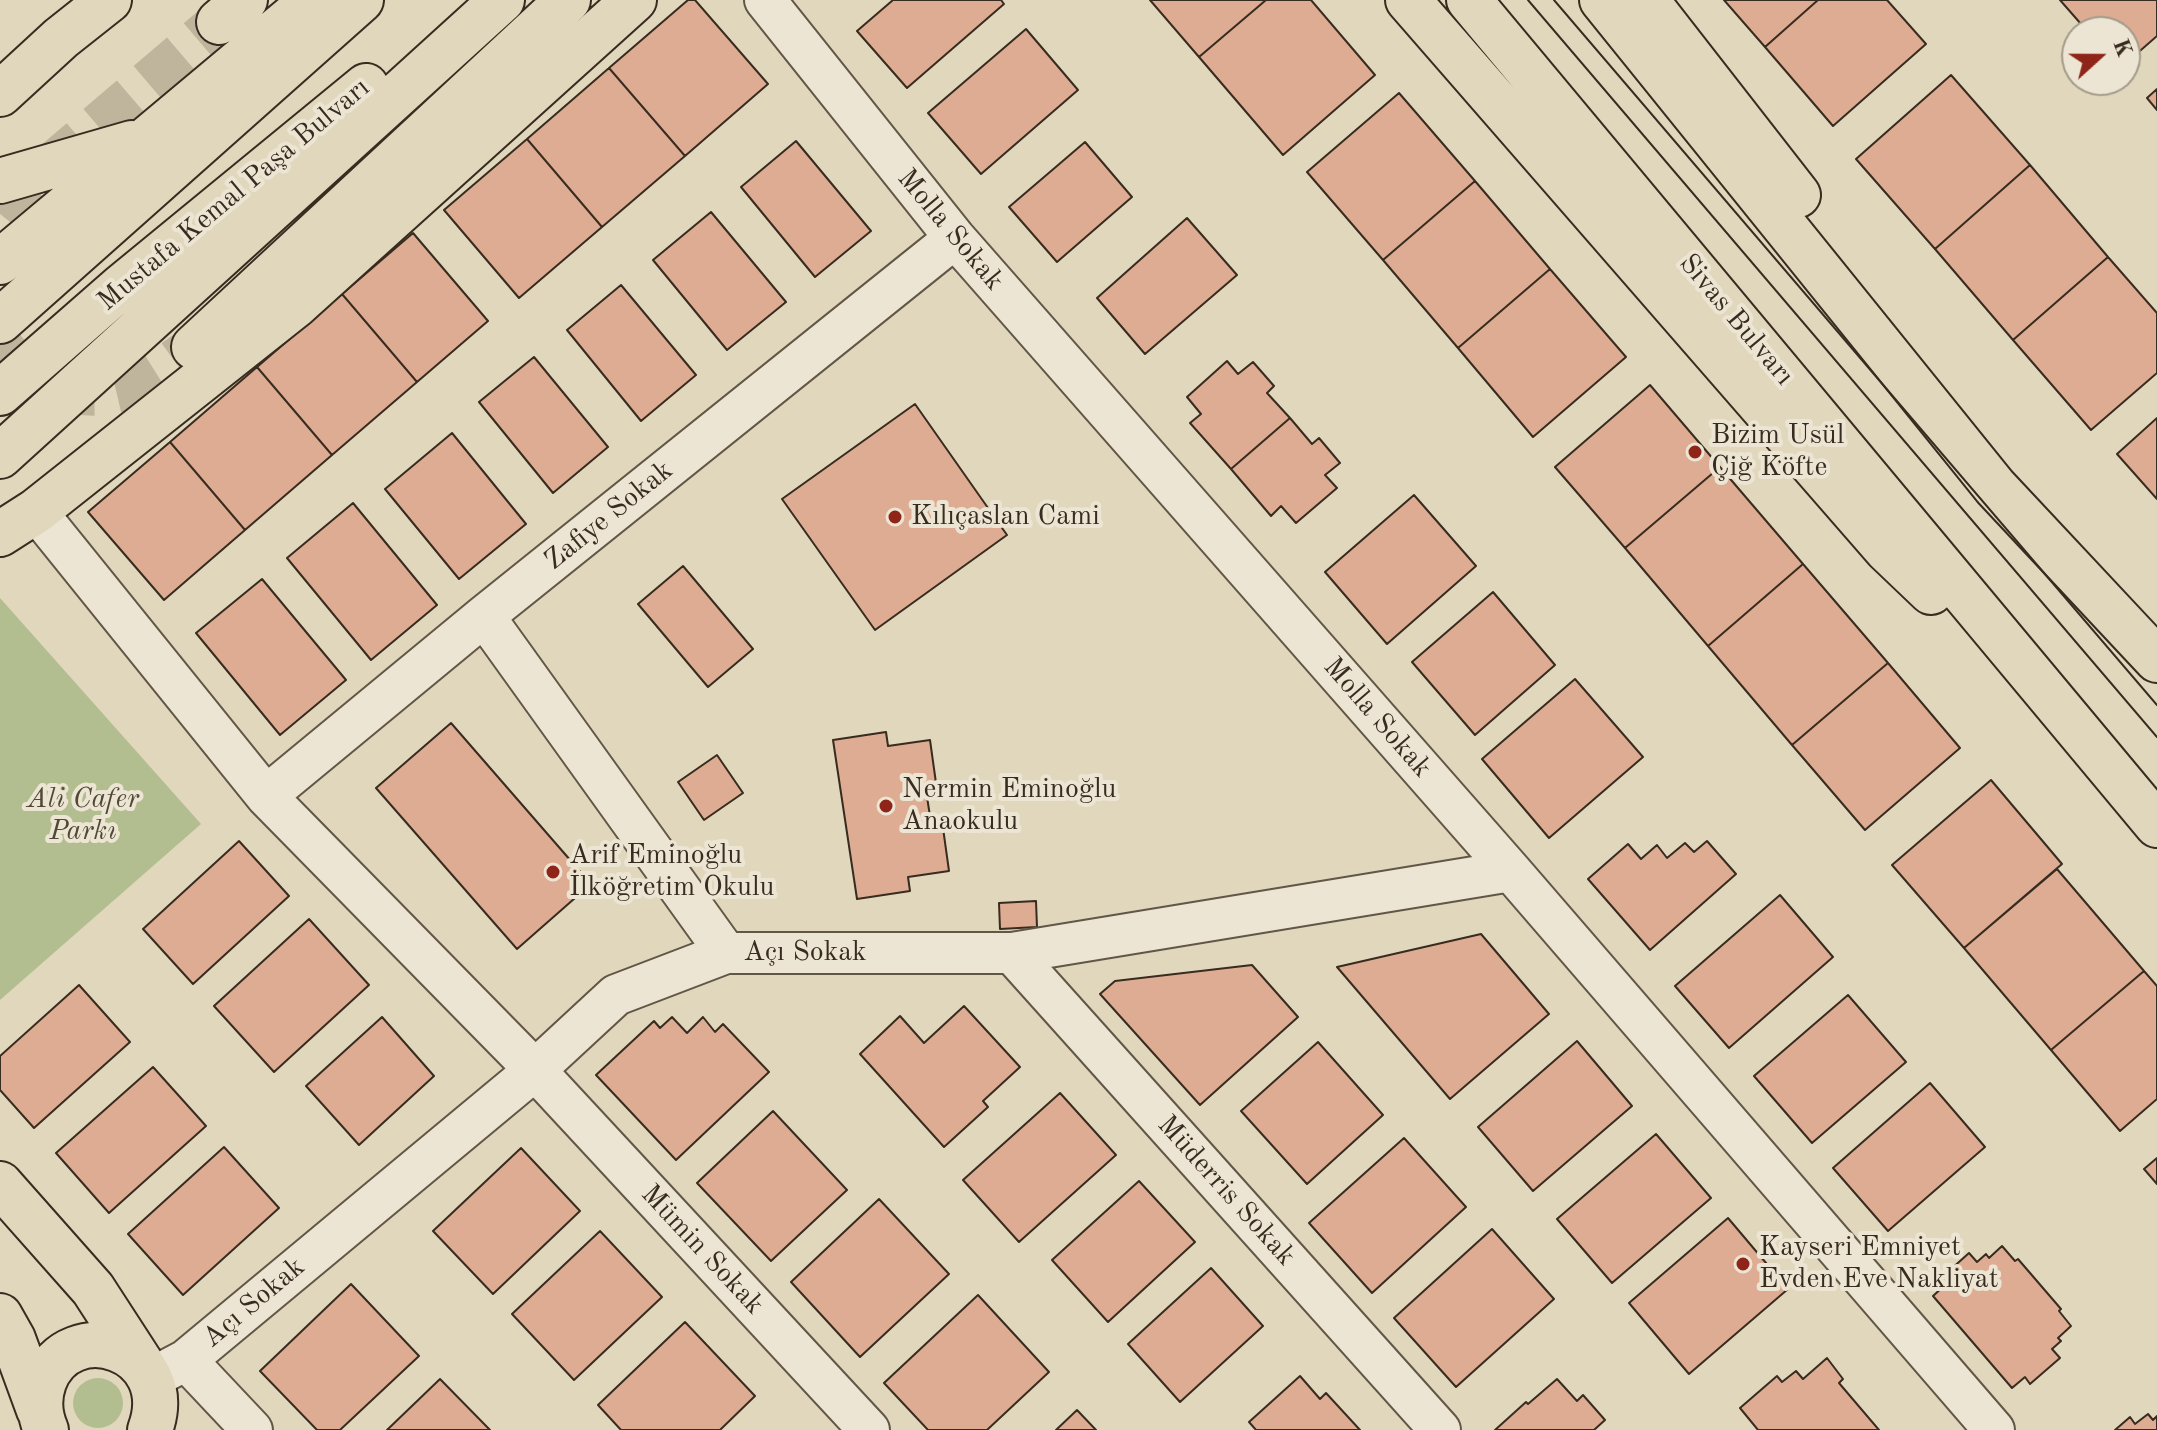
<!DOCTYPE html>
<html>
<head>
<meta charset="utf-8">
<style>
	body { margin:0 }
	#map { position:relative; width:2157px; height:1430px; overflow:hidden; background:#e1d7bc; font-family:"Old Standard TT",serif }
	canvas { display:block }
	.north { position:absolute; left:2061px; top:16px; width:80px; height:80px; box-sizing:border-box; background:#ece5d3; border:2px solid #a49b8b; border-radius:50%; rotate:69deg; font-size:22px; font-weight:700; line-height:32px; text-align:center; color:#382b1f }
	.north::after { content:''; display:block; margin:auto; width:28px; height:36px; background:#8f2418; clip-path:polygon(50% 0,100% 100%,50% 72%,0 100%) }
</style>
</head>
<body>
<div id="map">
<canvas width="2157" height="1430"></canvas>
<div class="north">K</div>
</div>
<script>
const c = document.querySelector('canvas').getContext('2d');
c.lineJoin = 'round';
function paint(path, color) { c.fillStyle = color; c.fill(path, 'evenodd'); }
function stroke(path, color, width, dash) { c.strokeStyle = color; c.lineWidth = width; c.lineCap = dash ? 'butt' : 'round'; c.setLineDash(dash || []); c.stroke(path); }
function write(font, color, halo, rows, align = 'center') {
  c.font = font + ' "Old Standard TT",serif'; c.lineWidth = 8; c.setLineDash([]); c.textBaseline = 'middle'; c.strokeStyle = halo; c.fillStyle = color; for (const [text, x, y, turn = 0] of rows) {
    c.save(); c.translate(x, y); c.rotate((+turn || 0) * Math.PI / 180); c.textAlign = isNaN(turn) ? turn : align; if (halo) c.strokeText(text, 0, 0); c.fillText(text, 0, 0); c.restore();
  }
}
const green = new Path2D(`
	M 0,598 L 201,824 L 0,1000 Z
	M73 1403a25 25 0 1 1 50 0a25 25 0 1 1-50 0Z`);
const building = new Path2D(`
	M 688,0 L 695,0 L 768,84 L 685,156 L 609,68 Z
	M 893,0 L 1001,0 L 1004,4 L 907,88 L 857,31 Z
	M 1150,0 L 1266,0 L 1199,57 Z
	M 1266,0 L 1311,0 L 1375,75 L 1283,155 L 1199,57 Z
	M 1724,0 L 1818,0 L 1765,47 Z
	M 1818,0 L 1887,0 L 1926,44 L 1833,126 L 1765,47 Z
	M 2060,0 L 2157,0 L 2157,36 L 2125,64 L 2125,32 L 2088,32 Z
	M 1026,29 L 1078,90 L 981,174 L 928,113 Z
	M 609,68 L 685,156 L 602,227 L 527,139 Z
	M 1951,75 L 2030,165 L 1935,249 L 1856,159 Z
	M 2157,89 L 2157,110 L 2147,98 Z
	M 1399,93 L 1475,181 L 1383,260 L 1307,172 Z
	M 527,139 L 602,227 L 519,298 L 444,210 Z
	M 796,141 L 871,231 L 815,277 L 741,187 Z
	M 1085,142 L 1132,197 L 1057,262 L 1009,207 Z
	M 2030,165 L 2108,257 L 2013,340 L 1935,249 Z
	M 1475,181 L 1550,269 L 1458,348 L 1383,260 Z
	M 711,212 L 786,302 L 727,350 L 653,260 Z
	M 1187,218 L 1237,275 L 1145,354 L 1097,298 Z
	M 413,233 L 488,321 L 417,382 L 342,294 Z
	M 2108,257 L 2157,313 L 2157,373 L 2091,430 L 2013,340 Z
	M 1550,269 L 1626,357 L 1533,437 L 1458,348 Z
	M 621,285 L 696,375 L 641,421 L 567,330 Z
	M 342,294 L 417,382 L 332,455 L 257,367 Z
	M 534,357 L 608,447 L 553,493 L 479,402 Z
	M 1227,361 L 1238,374 L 1253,362 L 1274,386 L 1267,393 L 1290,418 L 1231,469 L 1190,423 L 1201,414 L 1187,397 Z
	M 257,367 L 332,455 L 245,530 L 170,442 Z
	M 1650,385 L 1720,467 L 1625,548 L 1555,467 Z
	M 915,404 L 1007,535 L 875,630 L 782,499 Z
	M 1290,418 L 1312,444 L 1319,438 L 1340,463 L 1325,475 L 1337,488 L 1296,523 L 1281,506 L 1271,516 L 1231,469 Z
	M 2157,418 L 2157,499 L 2117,454 Z
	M 452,433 L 526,524 L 459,579 L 385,489 Z
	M 170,442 L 245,530 L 164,600 L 88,512 Z
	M 1720,467 L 1803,564 L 1708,646 L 1625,548 Z
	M 1414,495 L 1476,566 L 1387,644 L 1325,572 Z
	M 353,503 L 437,605 L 371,660 L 287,558 Z
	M 1803,564 L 1888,663 L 1792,745 L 1708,646 Z
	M 683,566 L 753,649 L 708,687 L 638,604 Z
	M 262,579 L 346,680 L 280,735 L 196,633 Z
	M 1493,592 L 1555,665 L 1475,735 L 1412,662 Z
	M 1888,663 L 1960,748 L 1865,830 L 1792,745 Z
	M 1575,679 L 1643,757 L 1549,838 L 1482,759 Z
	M 451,723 L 591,884 L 517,949 L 376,788 Z
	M 886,732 L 888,746 L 930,740 L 936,783 L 925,784 L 932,829 L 943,828 L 949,871 L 908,877 L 910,891 L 857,899 L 833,740 Z
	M 717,755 L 743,793 L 704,820 L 678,782 Z
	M 1991,780 L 2062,864 L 1964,948 L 1892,865 Z
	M 239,841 L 289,896 L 193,984 L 143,929 Z
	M 1707,841 L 1736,874 L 1650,950 L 1588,879 L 1628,844 L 1641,859 L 1657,845 L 1667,858 L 1685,843 L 1694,852 Z
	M 2057,869 L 2144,971 L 2051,1050 L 1964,948 Z
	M 1780,895 L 1833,957 L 1729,1048 L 1675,986 Z
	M 1036,901 L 1037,927 L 1000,929 L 999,903 Z
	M 309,919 L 369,985 L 274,1072 L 214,1006 Z
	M 1481,934 L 1549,1014 L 1450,1099 L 1337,967 Z
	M 1252,965 L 1298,1017 L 1200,1105 L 1100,994 L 1115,981 Z
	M 2144,971 L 2157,986 L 2157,1099 L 2120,1131 L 2051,1050 Z
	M 79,985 L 130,1042 L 34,1128 L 0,1090 L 0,1056 Z
	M 1848,995 L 1906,1062 L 1812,1143 L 1754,1076 Z
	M 964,1006 L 1020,1067 L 983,1101 L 988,1107 L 944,1147 L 860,1054 L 900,1016 L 924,1043 Z
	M 382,1017 L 434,1076 L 359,1145 L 306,1086 Z
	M 672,1017 L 687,1033 L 703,1017 L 715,1032 L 723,1024 L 769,1072 L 676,1160 L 596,1075 L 654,1021 L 660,1028 Z
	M 1577,1041 L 1632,1106 L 1533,1191 L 1478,1127 Z
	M 1318,1042 L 1383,1115 L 1307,1184 L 1241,1111 Z
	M 153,1067 L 206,1126 L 109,1213 L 56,1153 Z
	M 1930,1083 L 1985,1147 L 1888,1231 L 1833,1168 Z
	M 1060,1093 L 1116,1155 L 1019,1242 L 963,1180 Z
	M 773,1111 L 847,1190 L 771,1261 L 697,1183 Z
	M 1656,1134 L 1711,1198 L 1612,1283 L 1557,1219 Z
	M 1404,1138 L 1466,1207 L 1372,1293 L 1309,1223 Z
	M 224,1147 L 279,1208 L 183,1295 L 128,1234 Z
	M 521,1148 L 580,1211 L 493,1294 L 433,1231 Z
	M 2157,1158 L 2157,1184 L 2144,1169 Z
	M 1139,1181 L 1195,1242 L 1108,1322 L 1052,1260 Z
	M 879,1199 L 949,1274 L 860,1357 L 791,1282 Z
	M 1728,1218 L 1788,1289 L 1689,1374 L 1629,1303 Z
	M 1492,1229 L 1554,1299 L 1456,1387 L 1394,1318 Z
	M 600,1231 L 662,1297 L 574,1380 L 512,1314 Z
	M 2002,1246 L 2015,1261 L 2018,1259 L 2061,1309 L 2059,1311 L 2071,1326 L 2058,1338 L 2061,1341 L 2052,1349 L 2060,1358 L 2030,1384 L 2025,1377 L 2012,1388 L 1933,1296 L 1945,1285 L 1940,1279 L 1969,1253 L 1977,1262 L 1986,1254 L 1989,1258 Z
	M 1211,1268 L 1263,1326 L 1180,1402 L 1128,1344 Z
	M 351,1284 L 419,1356 L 340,1430 L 317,1430 L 260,1371 Z
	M 978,1295 L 1049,1372 L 987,1430 L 928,1430 L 884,1383 Z
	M 685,1322 L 755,1396 L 720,1430 L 621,1430 L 598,1405 Z
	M 1827,1358 L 1843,1379 L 1839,1383 L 1879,1430 L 1758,1430 L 1740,1408 L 1777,1376 L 1782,1382 L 1796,1371 L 1803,1379 Z
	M 1300,1376 L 1320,1399 L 1326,1393 L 1360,1430 L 1256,1430 L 1249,1422 Z
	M 440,1379 L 490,1430 L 387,1430 Z
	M 1557,1379 L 1577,1401 L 1583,1395 L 1605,1420 L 1594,1430 L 1495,1430 L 1526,1402 L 1528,1404 Z
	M 1077,1410 L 1096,1430 L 1056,1430 Z
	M 2148,1414 L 2153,1420 L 2157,1416 L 2157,1430 L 2115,1430 L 2130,1417 L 2135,1424 Z`);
const primaryTunnel = new Path2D(`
	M 0,214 L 12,199 L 219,22
	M 0,345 C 30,385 84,406 132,386 C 155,377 174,361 194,347`);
const street = new Path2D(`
	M 765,0 L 955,238 L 1511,871 L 1994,1430
	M 36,511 L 266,796 L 535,1070 L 869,1430
	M 484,616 L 726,953
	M 266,796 L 484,616 L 955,238
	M 1012,953 L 1440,1430
	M 186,1360 L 252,1430
	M 150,1379 L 186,1360 L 535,1070 L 616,995 L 726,953 L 1012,953 L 1511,871`);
const primary = new Path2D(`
	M 219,22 L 245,0
	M 0,94 L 61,38 L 109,0
	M 0,181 L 132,143
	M 0,262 L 313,0
	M 0,321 L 361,0
	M 194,347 L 568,0
	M 0,393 L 121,287 L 366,86
	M 0,456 L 502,0
	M 0,534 L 36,511 L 296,305 L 634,0
	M 0,1184 L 93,1289 L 141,1363
	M 0,1316 L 13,1339 L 39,1410
	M 46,1430 C 39,1414 38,1399 44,1382 C 69,1313 180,1348 150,1430`);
const highway = new Path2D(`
	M 1408,0 L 1887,550 L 1931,592
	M 1469,0 L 2157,825
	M 1602,0 L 1995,487 L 2157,660
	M 1646,0 L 1798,195`);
const tram = new Path2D(`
	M 1528,0 L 2157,737
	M 1554,0 L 2157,705`);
const markers = [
	[1695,452,8,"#8f2418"],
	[895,517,8,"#8f2418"],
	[886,806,8,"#8f2418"],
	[553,872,8,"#8f2418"],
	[1743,1264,8,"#8f2418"]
];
const streetNames = [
	["Mustafa Kemal Paşa Bulvarı",234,195,-40],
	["Molla Sokak",950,230,50],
	["Sivas Bulvarı",1736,320,50],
	["Zafiye Sokak",609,516,-39],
	["Molla Sokak",1377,718,49],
	["Açı Sokak",805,953],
	["Müderris Sokak",1226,1191,48],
	["Mümin Sokak",702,1250,47],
	["Açı Sokak",254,1303,-40]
];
const poiNames = [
	["Bizim Usül",1711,436],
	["Çiğ Köfte",1711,468],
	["Kılıçaslan Cami",911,517],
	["Nermin Eminoğlu",902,790],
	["Anaokulu",902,822],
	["Arif Eminoğlu",569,856],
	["İlköğretim Okulu",569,888],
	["Kayseri Emniyet",1759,1248],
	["Evden Eve Nakliyat",1759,1280]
];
const parkNames = [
	["Ali Cafer",83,800],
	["Parkı",83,832]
];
paint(green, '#b3be90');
paint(building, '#ddac92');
stroke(building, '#382b1f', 2);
stroke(primaryTunnel, '#bfb59d', 44, [44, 22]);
stroke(street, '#625646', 44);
stroke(primary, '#382b1f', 48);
stroke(highway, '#382b1f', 48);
stroke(street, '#ece5d3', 40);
stroke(primary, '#e1d7bc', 44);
stroke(highway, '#e1d7bc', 44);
stroke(tram, '#382b1f', 2);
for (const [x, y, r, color] of markers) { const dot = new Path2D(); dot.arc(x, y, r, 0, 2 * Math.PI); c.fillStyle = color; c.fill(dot); stroke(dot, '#ece5d3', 3); }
write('28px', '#382b1f', '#ece5d3', streetNames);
write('28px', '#382b1f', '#ece5d3', poiNames, 'left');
write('italic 28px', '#514836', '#ece5d3', parkNames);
</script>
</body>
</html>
